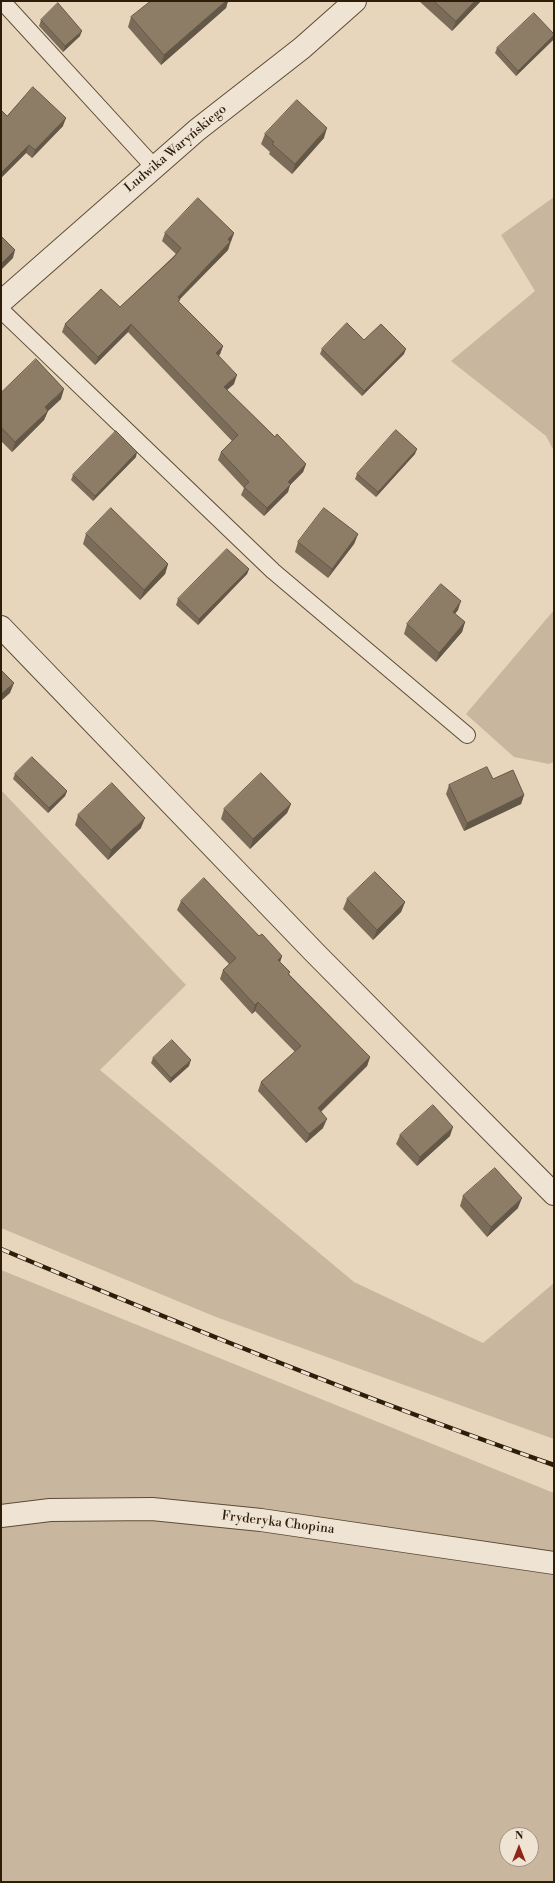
<!DOCTYPE html>
<html>
<head>
<meta charset="utf-8">
<style>
	body { margin:0 }
	#map { position:relative; width:555px; height:1883px; overflow:hidden; background:#e7d5bc; font-family:"Libre Bodoni",serif }
	canvas { display:block }
	.frame { position:absolute; inset:0; border:2px solid #2e1d09; pointer-events:none }
	.north { position:absolute; left:499px; top:1827px; width:40px; height:40px; box-sizing:border-box; background:#efe4d3; border:1px solid #a29482; border-radius:50%; rotate:0deg; font-size:11px; font-weight:700; line-height:16px; text-align:center; color:#2e1d09 }
	.north::after { content:''; display:block; margin:auto; width:14px; height:18px; background:#8f2418; clip-path:polygon(50% 0,100% 100%,50% 72%,0 100%) }
</style>
</head>
<body>
<div id="map">
<canvas width="555" height="1883"></canvas>
<div class="frame"></div>
<div class="north">N</div>
</div>
<script>
const c = document.querySelector('canvas').getContext('2d');
c.lineJoin = 'round';
function paint(path, color) { c.fillStyle = color; c.fill(path, 'evenodd'); }
function stroke(path, color, width, dash) { c.strokeStyle = color; c.lineWidth = width; c.lineCap = dash ? 'butt' : 'round'; c.setLineDash(dash || []); c.stroke(path); }
function write(font, color, halo, rows, align = 'center') {
  c.font = font + ' "Libre Bodoni",serif'; c.lineWidth = 4; c.setLineDash([]); c.textBaseline = 'middle'; c.strokeStyle = halo; c.fillStyle = color; for (const [text, x, y, turn = 0] of rows) {
    c.save(); c.translate(x, y); c.rotate((+turn || 0) * Math.PI / 180); c.textAlign = isNaN(turn) ? turn : align; if (halo) c.strokeText(text, 0, 0); c.fillText(text, 0, 0); c.restore();
  }
}
const green = new Path2D(`
	M 554,197 L 554,451 L 546,436 L 451,361 L 535,291 L 501,235 Z
	M 554,610 L 554,762 L 549,764 L 514,757 L 466,714 Z
	M 1,790 L 186,985 L 100,1070 L 354,1282 L 483,1343 L 554,1283 L 554,1439 L 216,1317 L 1,1228 Z
	M 1,1270 L 554,1493 L 554,1882 L 1,1882 ZM 507,1835 L 531,1835 L 531,1859 L 507,1859 Z`);
const service = new Path2D(`
	M 2,1 L 154,167
	M 1,310 L 273,571 L 467,735`);
const minor = new Path2D(`
	M 1,302 L 197,130 L 302,48 L 355,1
	M 1,627 L 316,954 L 554,1194
	M 1,1516 L 50,1510 L 152,1509 L 261,1520 L 554,1563`);
const rail = new Path2D(`
	M 1,1249 C 184,1326 367,1400 554,1465`);
const wall = new Path2D(`
	M 151,1 L 228,1 L 226,8 L 161,65 L 128,27 L 131,17 Z
	M 419,1 L 481,1 L 452,31 Z
	M 41,20 L 80,36 L 63,52 L 39,26 Z
	M 554,34 L 554,37 L 553,40 L 516,76 L 495,53 L 497,48 Z
	M 1,110 L 7,116 L 63,126 L 32,158 L 26,153 L 1,178 Z
	M 265,134 L 324,138 L 292,174 L 269,154 L 270,152 L 261,144 Z
	M 165,233 L 234,233 L 228,250 L 179,300 L 179,302 L 223,346 L 220,354 L 219,356 L 234,384 L 227,390 L 275,437 L 306,464 L 303,472 L 290,485 L 288,492 L 264,516 L 241,495 L 244,488 L 218,460 L 221,452 L 232,441 L 128,332 L 95,365 L 62,332 L 65,324 L 120,307 L 176,254 L 162,241 Z
	M 364,340 L 404,354 L 362,396 L 320,354 L 322,349 Z
	M 1,393 L 61,399 L 48,411 L 44,420 L 12,452 L 1,441 Z
	M 415,454 L 376,497 L 355,479 L 357,474 Z
	M 136,457 L 93,501 L 71,480 L 73,475 Z
	M 86,534 L 168,564 L 165,574 L 140,600 L 83,544 Z
	M 358,534 L 354,544 L 328,578 L 295,552 L 298,542 Z
	M 249,569 L 247,574 L 198,625 L 176,605 L 178,599 Z
	M 458,610 L 455,614 L 465,622 L 462,632 L 436,662 L 404,634 L 407,624 Z
	M 15,774 L 67,791 L 65,796 L 48,813 L 13,779 Z
	M 493,779 L 524,795 L 521,804 L 464,831 L 446,794 L 449,785 Z
	M 291,804 L 287,813 L 250,849 L 221,819 L 224,809 Z
	M 78,815 L 141,828 L 108,860 L 75,825 Z
	M 347,899 L 405,902 L 401,912 L 373,940 L 343,909 Z
	M 181,901 L 259,936 L 282,956 L 280,962 L 290,972 L 289,974 L 370,1057 L 367,1066 L 321,1112 L 323,1128 L 306,1143 L 258,1091 L 261,1082 L 295,1052 L 255,1011 L 252,1014 L 220,979 L 223,970 L 229,964 L 177,910 Z
	M 153,1058 L 189,1066 L 170,1083 L 151,1063 Z
	M 400,1135 L 450,1136 L 417,1166 L 396,1144 Z
	M 463,1196 L 518,1208 L 487,1237 L 460,1206 Z`);
const shadedWall = new Path2D(`
	M 226,1 L 228,1 L 226,8 L 161,65 L 164,55 Z
	M 475,1 L 481,1 L 452,31 L 456,21 Z
	M 82,31 L 80,36 L 63,52 L 65,46 Z
	M 554,35 L 553,40 L 516,76 L 518,71 Z
	M 66,118 L 63,126 L 32,158 L 35,150 Z
	M 327,128 L 324,138 L 292,174 L 295,164 Z
	M 29,145 L 26,153 L 1,178 L 1,173 Z
	M 234,233 L 231,241 L 225,247 L 228,239 Z
	M 230,242 L 228,250 L 179,300 L 177,308 L 178,297 Z
	M 15,250 L 13,258 L 1,270 L 1,264 Z
	M 131,324 L 128,332 L 95,365 L 98,357 Z
	M 223,346 L 220,354 L 213,362 L 216,353 Z
	M 406,349 L 404,354 L 362,396 L 364,391 Z
	M 237,375 L 234,384 L 221,395 L 224,387 Z
	M 64,389 L 61,399 L 48,411 L 44,420 L 12,452 L 15,442 L 45,407 Z
	M 417,449 L 415,454 L 376,497 L 378,492 Z
	M 137,452 L 136,457 L 93,501 L 95,496 Z
	M 306,464 L 303,472 L 290,485 L 288,492 L 264,516 L 267,508 L 288,482 Z
	M 358,534 L 354,544 L 328,578 L 332,569 Z
	M 168,564 L 165,574 L 140,600 L 144,590 Z
	M 249,569 L 247,574 L 198,625 L 199,619 Z
	M 461,601 L 458,610 L 449,621 L 453,612 Z
	M 465,622 L 462,632 L 436,662 L 439,653 Z
	M 14,683 L 10,693 L 1,701 L 1,694 Z
	M 67,791 L 65,796 L 48,813 L 49,808 Z
	M 524,795 L 521,804 L 464,831 L 467,823 Z
	M 291,804 L 287,813 L 250,849 L 253,839 Z
	M 145,818 L 141,828 L 108,860 L 111,850 Z
	M 405,902 L 401,912 L 373,940 L 377,930 Z
	M 282,956 L 279,965 L 278,960 Z
	M 258,1002 L 255,1011 L 252,1014 L 255,1005 Z
	M 370,1057 L 367,1066 L 315,1117 L 318,1108 Z
	M 191,1060 L 189,1066 L 170,1083 L 171,1078 Z
	M 327,1119 L 323,1128 L 306,1143 L 309,1134 Z
	M 453,1127 L 450,1136 L 417,1166 L 420,1157 Z
	M 522,1198 L 518,1208 L 487,1237 L 491,1227 Z`);
const building = new Path2D(`
	M 151,1 L 226,1 L 164,55 L 131,17 Z
	M 434,1 L 475,1 L 456,21 Z
	M 58,3 L 82,31 L 65,46 L 41,20 Z
	M 534,13 L 554,34 L 554,35 L 518,71 L 497,48 Z
	M 33,87 L 66,118 L 35,150 L 29,145 L 1,173 L 1,110 L 7,116 Z
	M 297,100 L 327,128 L 295,164 L 272,144 L 274,142 L 265,134 Z
	M 198,198 L 234,233 L 228,239 L 230,242 L 178,297 L 180,300 L 178,301 L 223,346 L 216,353 L 237,375 L 224,387 L 275,437 L 277,434 L 306,464 L 288,482 L 291,484 L 267,508 L 244,487 L 249,482 L 221,452 L 238,435 L 131,324 L 98,357 L 65,324 L 101,289 L 120,307 L 174,257 L 181,248 L 165,233 Z
	M 1,236 L 15,250 L 1,264 Z
	M 347,323 L 364,340 L 381,324 L 406,349 L 364,391 L 322,349 Z
	M 36,359 L 64,389 L 45,407 L 48,411 L 15,442 L 1,427 L 1,393 Z
	M 396,430 L 417,449 L 378,492 L 357,474 Z
	M 116,431 L 137,452 L 95,496 L 73,475 Z
	M 111,508 L 168,564 L 144,590 L 86,534 Z
	M 324,508 L 358,534 L 332,569 L 298,542 Z
	M 227,549 L 249,569 L 199,619 L 178,599 Z
	M 441,584 L 461,601 L 453,612 L 465,622 L 439,653 L 407,624 Z
	M 1,670 L 14,683 L 1,694 Z
	M 32,757 L 67,791 L 49,808 L 15,774 Z
	M 487,767 L 493,779 L 513,770 L 524,795 L 467,823 L 449,785 Z
	M 261,773 L 291,804 L 253,839 L 224,809 Z
	M 112,783 L 145,818 L 111,850 L 78,815 Z
	M 375,872 L 405,902 L 377,930 L 347,899 Z
	M 204,878 L 259,936 L 262,934 L 282,956 L 278,960 L 290,972 L 288,974 L 370,1057 L 318,1108 L 327,1119 L 309,1134 L 261,1082 L 301,1046 L 258,1002 L 255,1005 L 223,970 L 236,958 L 181,901 Z
	M 172,1040 L 191,1060 L 171,1078 L 153,1058 Z
	M 433,1105 L 453,1127 L 420,1157 L 400,1135 Z
	M 495,1168 L 522,1198 L 491,1227 L 463,1196 Z`);
const streetNames = [
	["Ludwika Waryńskiego",176,149,-40],
	["Fryderyka Chopina",278,1523,7]
];
paint(green, '#c8b69e');
stroke(service, '#5c4b36', 18);
stroke(minor, '#5c4b36', 24);
stroke(service, '#efe4d3', 16);
stroke(minor, '#efe4d3', 22);
stroke(rail, '#2e1d09', 4.5);
stroke(rail, '#efe4d3', 3, [9]);
paint(wall, '#7a6c58');
paint(shadedWall, '#635847');
paint(building, '#8e7d66');
stroke(building, '#635847', 1);
write('13px', '#2e1d09', '#efe4d3', streetNames);
</script>
</body>
</html>
